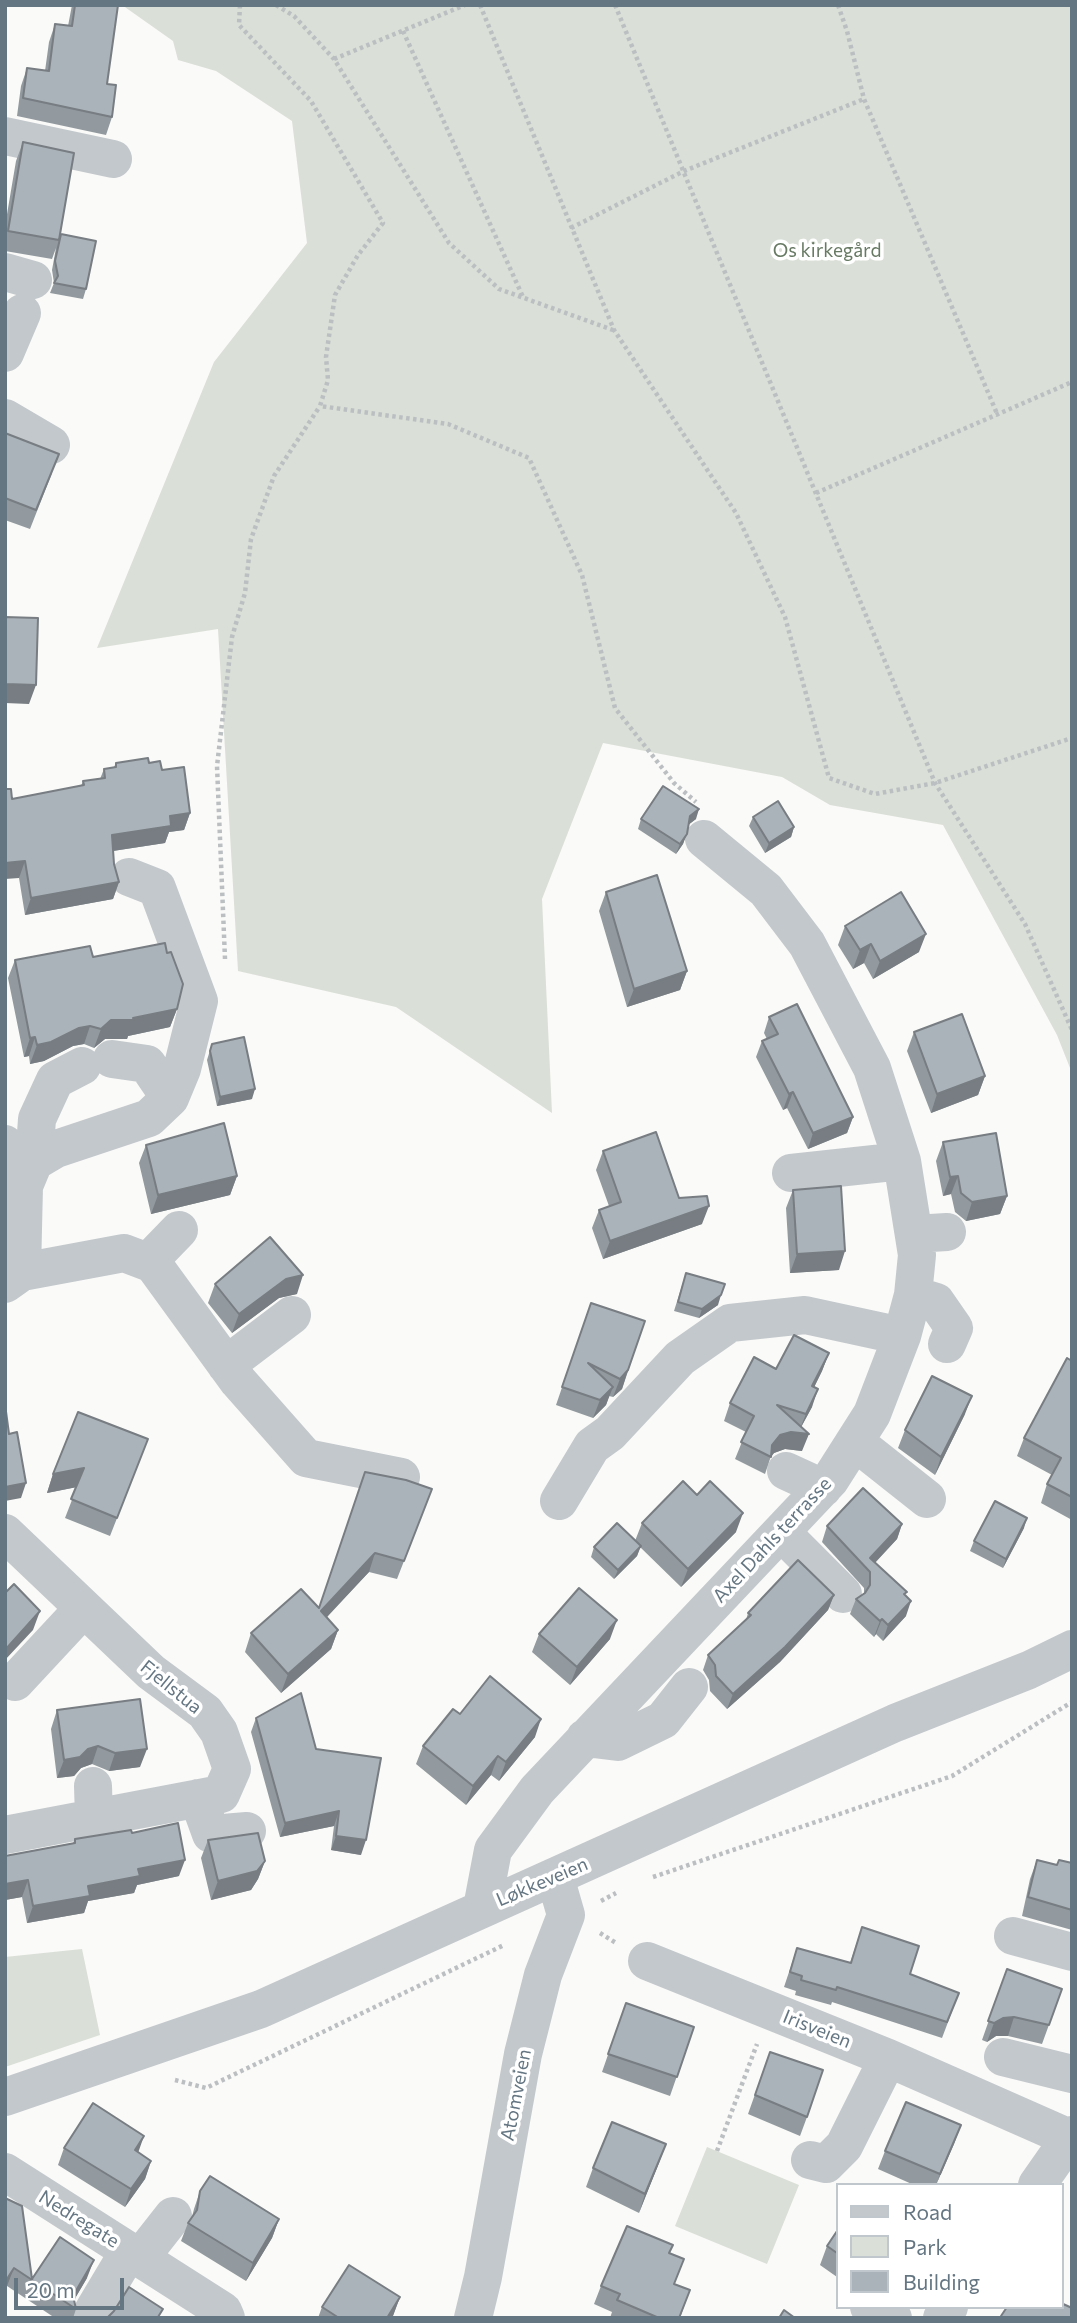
<!DOCTYPE html>
<html>
<head>
<meta charset="utf-8">
<style>
	body { margin:0 }
	#map { position:relative; width:1077px; height:2323px; overflow:hidden; background:#fafaf8; font-family:Commissioner,sans-serif }
	canvas { display:block }
	.frame { position:absolute; inset:0; border:7px solid #657683; pointer-events:none }
	.legend { position:absolute; left:836px; top:2183px; width:228px; height:126px; box-sizing:border-box; background:#fff; border:2px solid #c1c8cd; margin:0; padding:9px 12px; list-style:none; font-size:21px; color:#657683 }
	.legend li { display:flex; align-items:center; gap:14px; height:35px }
	.legend b { width:35px; border:2px solid #c1c8cd }
	.scale { position:absolute; left:14px; top:2278px; width:110px; height:32px; box-sizing:border-box; border:4px solid #657683; border-top:0; padding-left:9px; font-size:21px; line-height:24px; white-space:nowrap; color:#657683; -webkit-text-stroke:5px #fff; paint-order:stroke }
</style>
</head>
<body>
<div id="map">
<canvas width="1077" height="2323"></canvas>
<div class="frame"></div>
<ul class="legend">
<li><b style="height:9px;background:#c3c8cc"></b>Road</li>
<li><b style="height:19px;background:#dadfd7"></b>Park</li>
<li><b style="height:19px;background:#aab3b9"></b>Building</li>
</ul>
<div class="scale">20 m</div>
</div>
<script>
const c = document.querySelector('canvas').getContext('2d');
c.lineJoin = 'round';
function paint(path, color) { c.fillStyle = color; c.fill(path, 'evenodd'); }
function stroke(path, color, width, dash) { c.strokeStyle = color; c.lineWidth = width; c.lineCap = dash ? 'butt' : 'round'; c.setLineDash(dash || []); c.stroke(path); }
function write(font, color, halo, rows, align = 'center') {
  c.font = font + ' Commissioner,sans-serif'; c.lineWidth = 7; c.setLineDash([]); c.textBaseline = 'middle'; c.strokeStyle = halo; c.fillStyle = color; for (const [text, x, y, turn = 0] of rows) {
    c.save(); c.translate(x, y); c.rotate((+turn || 0) * Math.PI / 180); c.textAlign = isNaN(turn) ? turn : align; if (halo) c.strokeText(text, 0, 0); c.fillText(text, 0, 0); c.restore();
  }
}
const green = new Path2D(`
	M 122,5 L 1072,5 L 1072,1073 L 1057,1035 L 943,825 L 830,805 L 782,777 L 603,743 L 542,899 L 552,1113 L 396,1007 L 238,971 L 218,629 L 97,648 L 214,362 L 307,243 L 292,121 L 216,71 L 178,60 L 173,41 Z
	M 82,1949 L 100,2035 L 5,2067 L 5,1957 Z
	M 707,2147 L 799,2185 L 767,2264 L 675,2226 Z`);
const path = new Path2D(`
	M 240,5 L 239,25 L 311,101 L 383,223 L 358,255 L 335,295 L 326,357 L 328,380 L 320,406 L 448,424 L 529,458 L 582,575 L 615,708 L 674,783 L 696,802
	M 276,5 L 294,16 L 334,59 L 449,243 L 499,289 L 613,330
	M 480,5 L 614,330 L 736,513 L 785,617 L 829,778 L 875,794 L 935,783 L 1072,738
	M 615,5 L 935,783 L 1025,924 L 1072,1030
	M 838,5 L 847,31 L 864,99 L 998,416
	M 403,31 L 523,297
	M 334,59 L 465,5
	M 571,228 L 684,171 L 864,99
	M 816,493 L 1072,382
	M 225,959 L 217,766 L 232,637 L 245,593 L 251,539 L 274,476 L 320,406
	M 653,1877 L 952,1776 L 1072,1702
	M 601,1901 L 616,1893
	M 600,1933 L 616,1943
	M 175,2080 L 206,2088 L 504,1945
	M 717,2151 L 757,2044`);
const minor = new Path2D(`
	M 5,136 L 113,159
	M 5,272 L 33,280
	M 5,353 L 22,313
	M 5,418 L 51,445
	M 112,1059 L 147,1064 L 170,1098
	M 5,1144 L 24,1186
	M 34,1162 L 37,1119 L 55,1080 L 82,1066
	M 791,1173 L 902,1161
	M 914,1234 L 947,1232
	M 148,1262 L 179,1230
	M 22,1272 L 124,1253 L 153,1264 L 238,1381 L 306,1458 L 401,1477
	M 5,1284 L 22,1272 L 24,1186 L 34,1162 L 56,1149 L 149,1118 L 170,1098 L 182,1069 L 199,1001 L 157,888 L 129,877
	M 913,1295 L 936,1302 L 954,1328 L 947,1344
	M 226,1365 L 292,1315
	M 855,1442 L 927,1499
	M 786,1471 L 823,1488
	M 559,1501 L 592,1446 L 610,1433 L 680,1358 L 730,1323 L 805,1315 L 902,1336
	M 781,1532 L 843,1594
	M 5,1533 L 151,1672 L 205,1712 L 219,1732 L 232,1769 L 221,1794 L 5,1835
	M 15,1682 L 82,1610
	M 585,1738 L 618,1742 L 663,1720 L 689,1687
	M 93,1786 L 94,1818
	M 198,1798 L 211,1834 L 247,1831
	M 482,1908 L 493,1850 L 537,1790 L 830,1480 L 872,1414 L 902,1336 L 913,1295 L 917,1255 L 902,1161 L 872,1068 L 807,944 L 766,890 L 704,839
	M 1013,1936 L 1072,1952
	M 647,1961 L 888,2058 L 1072,2139
	M 1003,2057 L 1072,2074
	M 5,2097 L 261,2009 L 895,1723 L 1029,1670 L 1072,1649
	M 810,2160 L 826,2164 L 844,2146 L 888,2058
	M 5,2172 L 223,2311 L 226,2318
	M 1037,2185 L 1072,2135
	M 140,2258 L 173,2216
	M 869,2307 L 893,2318
	M 89,2318 L 129,2251
	M 473,2318 L 483,2277 L 523,2054 L 543,1975 L 566,1915 L 555,1877
	M 942,2318 L 949,2307`);
const wall = new Path2D(`
	M 72,5 L 118,5 L 107,84 L 112,117 L 106,135 L 17,116 L 21,86 L 27,68 L 45,71 L 49,42 L 55,24 L 68,26 Z
	M 23,142 L 60,236 L 86,289 L 83,299 L 50,293 L 54,283 L 52,270 L 56,248 L 52,259 L 5,251 L 5,226 L 16,161 Z
	M 5,433 L 52,473 L 30,529 L 5,520 Z
	M 116,763 L 149,763 L 162,770 L 190,813 L 184,830 L 169,832 L 165,843 L 113,851 L 114,864 L 119,882 L 113,899 L 25,915 L 19,878 L 12,799 L 81,786 L 83,781 L 100,779 L 104,769 L 114,767 Z
	M 753,817 L 794,827 L 791,837 L 765,853 L 749,826 Z
	M 641,819 L 696,819 L 689,824 L 683,844 L 676,854 L 638,829 Z
	M 606,892 L 687,971 L 680,990 L 627,1007 L 599,911 Z
	M 845,926 L 919,952 L 873,979 L 864,963 L 853,969 L 838,945 Z
	M 93,957 L 177,1009 L 170,1027 L 128,1036 L 127,1039 L 105,1039 L 94,1048 L 84,1044 L 73,1046 L 44,1061 L 30,1064 L 29,1056 L 24,1057 L 8,978 L 15,960 Z
	M 769,1017 L 853,1117 L 847,1133 L 808,1149 L 787,1108 L 783,1110 L 756,1057 L 762,1041 L 767,1039 L 764,1033 Z
	M 914,1032 L 985,1076 L 978,1095 L 931,1113 L 907,1051 Z
	M 212,1044 L 252,1099 L 217,1106 L 207,1060 Z
	M 943,1142 L 1007,1196 L 1000,1214 L 966,1221 L 955,1212 L 951,1194 L 943,1196 L 936,1161 Z
	M 146,1145 L 237,1176 L 230,1195 L 151,1214 L 139,1163 Z
	M 603,1151 L 679,1198 L 702,1224 L 603,1259 L 592,1228 L 599,1210 L 609,1206 L 596,1170 Z
	M 793,1190 L 839,1270 L 790,1273 L 786,1208 Z
	M 686,1273 L 718,1305 L 699,1318 L 674,1311 Z
	M 215,1284 L 297,1294 L 279,1298 L 232,1333 L 208,1303 Z
	M 591,1303 L 645,1321 L 622,1389 L 613,1397 L 609,1396 L 606,1405 L 593,1418 L 556,1405 Z
	M 829,1353 L 822,1371 L 814,1387 L 812,1407 L 801,1427 L 802,1451 L 785,1449 L 774,1453 L 771,1456 L 765,1474 L 735,1459 L 746,1432 L 724,1421 L 730,1403 L 776,1369 Z
	M 1072,1361 L 1072,1520 L 1041,1503 L 1047,1484 L 1052,1475 L 1017,1456 L 1024,1438 Z
	M 965,1414 L 935,1475 L 898,1448 L 905,1430 Z
	M 148,1439 L 110,1536 L 65,1518 L 77,1487 L 47,1493 L 53,1474 Z
	M 432,1489 L 397,1579 L 369,1572 L 326,1617 L 338,1630 L 331,1649 L 281,1693 L 245,1652 L 251,1633 L 318,1608 Z
	M 642,1523 L 736,1532 L 681,1587 L 640,1547 L 637,1556 L 614,1579 L 591,1557 L 594,1547 L 635,1541 Z
	M 902,1524 L 897,1539 L 875,1563 L 905,1595 L 906,1616 L 883,1641 L 876,1634 L 874,1637 L 850,1614 L 856,1599 L 864,1594 L 864,1588 L 822,1542 L 827,1526 Z
	M 1024,1528 L 1003,1568 L 970,1551 L 974,1541 Z
	M 834,1595 L 828,1610 L 780,1662 L 727,1709 L 710,1691 L 709,1680 L 703,1670 L 708,1655 L 746,1620 L 748,1613 Z
	M 539,1634 L 610,1639 L 570,1685 L 532,1652 Z
	M 57,1710 L 140,1767 L 109,1771 L 92,1764 L 81,1768 L 74,1776 L 57,1778 L 51,1729 Z
	M 460,1714 L 535,1737 L 499,1781 L 491,1775 L 466,1805 L 416,1764 L 423,1746 Z
	M 256,1718 L 316,1749 L 361,1855 L 331,1850 L 334,1826 L 280,1837 L 251,1732 Z
	M 132,1833 L 179,1876 L 137,1885 L 134,1893 L 88,1901 L 84,1913 L 27,1923 L 22,1897 L 5,1900 L 5,1856 L 73,1843 L 75,1839 Z
	M 208,1840 L 265,1861 L 258,1879 L 251,1890 L 211,1900 L 201,1858 Z
	M 1037,1860 L 1057,1865 L 1059,1860 L 1072,1863 L 1072,1930 L 1022,1916 L 1030,1879 Z
	M 862,1927 L 910,1974 L 959,1993 L 942,2038 L 832,2002 L 831,2005 L 795,1995 L 796,1991 L 784,1987 L 797,1948 L 850,1963 Z
	M 1007,1969 L 1062,1989 L 1042,2044 L 1008,2036 L 996,2036 L 987,2042 L 982,2040 Z
	M 626,2003 L 694,2027 L 670,2096 L 602,2072 Z
	M 770,2052 L 807,2117 L 800,2136 L 748,2114 Z
	M 961,2125 L 936,2185 L 914,2185 L 878,2169 L 885,2151 Z
	M 666,2144 L 639,2213 L 586,2187 L 593,2168 Z
	M 64,2148 L 138,2152 L 151,2161 L 145,2179 L 125,2207 L 58,2165 Z
	M 200,2191 L 279,2219 L 272,2238 L 246,2281 L 181,2241 L 188,2223 L 192,2217 L 194,2209 Z
	M 5,2198 L 32,2279 L 87,2278 L 74,2300 L 76,2309 L 73,2318 L 55,2318 L 7,2286 Z
	M 837,2231 L 837,2277 L 820,2265 L 827,2246 Z
	M 670,2253 L 675,2284 L 690,2290 L 680,2318 L 610,2318 L 612,2312 L 594,2304 L 601,2286 Z
	M 400,2297 L 392,2318 L 318,2318 L 322,2307 Z`);
const shadedWall = new Path2D(`
	M 5,684 L 36,685 L 29,704 L 5,703 Z
	M 699,809 L 696,819 L 687,826 L 690,816 Z
	M 190,813 L 184,830 L 169,832 L 165,843 L 106,852 L 112,835 L 170,816 Z
	M 794,827 L 791,837 L 765,853 L 769,843 Z
	M 687,834 L 683,844 L 676,854 L 680,844 Z
	M 25,861 L 19,878 L 5,879 L 5,863 Z
	M 119,882 L 113,899 L 25,915 L 31,898 Z
	M 926,934 L 919,952 L 873,979 L 880,961 Z
	M 871,944 L 864,963 L 853,969 L 860,950 Z
	M 687,971 L 680,990 L 627,1007 L 634,989 Z
	M 177,1009 L 170,1027 L 128,1036 L 127,1039 L 105,1039 L 94,1048 L 101,1029 L 111,1020 L 133,1018 Z
	M 90,1026 L 84,1044 L 73,1046 L 44,1061 L 30,1064 L 37,1045 L 79,1028 Z
	M 35,1037 L 29,1056 L 24,1057 L 30,1038 Z
	M 985,1076 L 978,1095 L 931,1113 L 937,1094 Z
	M 255,1089 L 252,1099 L 217,1106 L 220,1097 Z
	M 793,1092 L 787,1108 L 783,1110 L 789,1094 Z
	M 853,1117 L 847,1133 L 808,1149 L 813,1133 Z
	M 237,1176 L 230,1195 L 151,1214 L 158,1195 Z
	M 958,1176 L 951,1194 L 943,1196 L 950,1177 Z
	M 1007,1196 L 1000,1214 L 966,1221 L 972,1202 Z
	M 709,1206 L 702,1224 L 603,1259 L 610,1241 Z
	M 845,1251 L 839,1270 L 790,1273 L 797,1254 Z
	M 303,1275 L 297,1294 L 279,1298 L 232,1333 L 239,1314 L 286,1279 Z
	M 721,1295 L 718,1305 L 699,1318 L 702,1309 Z
	M 829,1353 L 822,1371 L 806,1404 L 812,1386 Z
	M 628,1370 L 622,1389 L 613,1397 L 620,1379 Z
	M 613,1387 L 606,1405 L 593,1418 L 600,1400 Z
	M 818,1389 L 812,1407 L 799,1431 L 806,1414 Z
	M 972,1396 L 965,1414 L 935,1475 L 941,1457 Z
	M 791,1432 L 809,1434 L 802,1451 L 785,1449 L 774,1453 L 771,1457 L 772,1445 L 780,1435 Z
	M 84,1468 L 77,1487 L 47,1493 L 53,1474 Z
	M 26,1483 L 21,1498 L 5,1501 L 5,1487 Z
	M 743,1513 L 736,1532 L 681,1587 L 688,1569 Z
	M 1027,1518 L 1024,1528 L 1003,1568 L 1006,1559 Z
	M 902,1524 L 897,1539 L 868,1570 L 870,1558 Z
	M 641,1546 L 637,1556 L 614,1579 L 618,1570 Z
	M 375,1553 L 369,1572 L 315,1630 L 321,1611 Z
	M 834,1595 L 828,1610 L 780,1662 L 727,1709 L 733,1694 Z
	M 911,1601 L 906,1616 L 883,1641 L 888,1625 Z
	M 40,1611 L 33,1630 L 5,1660 L 5,1650 Z
	M 882,1619 L 876,1634 L 874,1637 L 880,1621 Z
	M 617,1620 L 610,1639 L 570,1685 L 577,1667 Z
	M 338,1630 L 331,1649 L 281,1693 L 288,1674 Z
	M 541,1719 L 535,1737 L 499,1781 L 506,1762 Z
	M 98,1746 L 92,1764 L 81,1768 L 74,1776 L 57,1778 L 64,1760 Z
	M 147,1749 L 140,1767 L 109,1771 L 115,1753 Z
	M 498,1756 L 491,1775 L 466,1805 L 473,1786 Z
	M 339,1811 L 334,1826 L 280,1837 L 285,1823 Z
	M 336,1836 L 366,1840 L 361,1855 L 331,1850 Z
	M 185,1860 L 179,1876 L 137,1885 L 134,1893 L 88,1901 L 84,1913 L 27,1923 L 33,1906 L 88,1886 L 138,1869 Z
	M 265,1861 L 258,1879 L 251,1890 L 211,1900 L 218,1881 Z
	M 28,1880 L 22,1897 L 5,1900 L 5,1884 Z
	M 1014,2017 L 1008,2036 L 996,2036 L 987,2042 L 994,2023 L 1003,2018 Z
	M 961,2125 L 954,2144 L 936,2185 L 940,2174 Z
	M 144,2136 L 138,2153 L 135,2150 Z
	M 666,2144 L 659,2163 L 639,2213 L 645,2194 Z
	M 151,2161 L 145,2179 L 125,2207 L 131,2189 Z
	M 279,2219 L 272,2238 L 246,2281 L 253,2263 Z
	M 94,2260 L 87,2278 L 70,2307 L 77,2289 Z
	M 14,2268 L 7,2286 L 5,2290 L 5,2282 Z
	M 400,2297 L 393,2316 L 392,2318 L 387,2318 Z`);
const building = new Path2D(`
	M 75,5 L 118,5 L 107,84 L 116,85 L 112,117 L 23,98 L 27,68 L 49,71 L 55,24 L 72,26 Z
	M 23,142 L 74,153 L 59,240 L 8,231 Z
	M 61,234 L 96,241 L 86,289 L 54,283 L 58,276 L 55,261 Z
	M 5,433 L 59,454 L 36,510 L 5,498 Z
	M 5,617 L 38,618 L 36,685 L 5,684 Z
	M 148,758 L 149,763 L 160,761 L 162,770 L 184,767 L 190,813 L 170,816 L 171,826 L 112,835 L 114,864 L 119,882 L 31,898 L 25,861 L 5,863 L 5,789 L 11,789 L 12,799 L 84,785 L 83,781 L 105,778 L 104,769 L 116,767 L 116,763 Z
	M 663,786 L 699,809 L 690,816 L 687,834 L 680,844 L 641,819 Z
	M 778,801 L 794,827 L 769,843 L 753,817 Z
	M 657,875 L 687,971 L 634,989 L 606,892 Z
	M 901,892 L 926,934 L 880,961 L 871,944 L 860,950 L 845,926 Z
	M 165,943 L 167,953 L 171,952 L 183,984 L 177,1009 L 133,1018 L 134,1020 L 111,1020 L 101,1029 L 90,1026 L 79,1028 L 51,1042 L 37,1045 L 35,1037 L 30,1038 L 15,960 L 90,946 L 93,957 Z
	M 797,1004 L 853,1117 L 813,1133 L 793,1092 L 789,1094 L 762,1041 L 778,1034 L 769,1017 Z
	M 962,1014 L 985,1076 L 937,1094 L 914,1032 Z
	M 244,1037 L 255,1089 L 220,1097 L 210,1051 L 212,1044 Z
	M 224,1123 L 237,1176 L 158,1195 L 146,1145 Z
	M 656,1132 L 679,1198 L 707,1196 L 709,1206 L 610,1241 L 599,1210 L 621,1202 L 603,1151 Z
	M 996,1133 L 1007,1196 L 972,1202 L 961,1193 L 958,1176 L 950,1177 L 943,1142 Z
	M 841,1186 L 845,1251 L 797,1254 L 793,1190 Z
	M 270,1237 L 303,1275 L 286,1279 L 239,1314 L 215,1284 Z
	M 686,1273 L 725,1284 L 721,1295 L 702,1309 L 678,1302 Z
	M 591,1303 L 645,1321 L 628,1370 L 620,1379 L 588,1363 L 613,1387 L 600,1400 L 562,1387 Z
	M 794,1335 L 829,1353 L 812,1386 L 818,1389 L 806,1414 L 777,1405 L 809,1434 L 791,1432 L 780,1435 L 772,1445 L 771,1457 L 741,1442 L 754,1416 L 730,1403 L 754,1357 L 776,1369 Z
	M 1067,1358 L 1072,1361 L 1072,1497 L 1047,1484 L 1061,1458 L 1024,1438 Z
	M 932,1376 L 972,1396 L 941,1457 L 905,1430 Z
	M 5,1404 L 9,1434 L 17,1432 L 26,1483 L 5,1487 Z
	M 78,1412 L 148,1439 L 117,1518 L 71,1499 L 84,1468 L 53,1474 Z
	M 365,1472 L 406,1480 L 432,1489 L 404,1561 L 375,1553 L 321,1611 L 338,1630 L 288,1674 L 251,1633 L 301,1589 L 319,1608 Z
	M 683,1481 L 697,1495 L 710,1481 L 743,1513 L 688,1569 L 642,1523 Z
	M 863,1488 L 902,1524 L 870,1558 L 907,1592 L 904,1594 L 911,1601 L 888,1625 L 882,1619 L 880,1621 L 856,1599 L 865,1593 L 870,1585 L 870,1572 L 827,1526 Z
	M 995,1501 L 1027,1518 L 1006,1559 L 974,1541 Z
	M 617,1523 L 641,1546 L 618,1570 L 594,1547 Z
	M 798,1560 L 834,1595 L 785,1647 L 733,1694 L 716,1676 L 715,1665 L 708,1655 L 751,1615 L 748,1613 Z
	M 14,1584 L 40,1611 L 5,1650 L 5,1593 Z
	M 579,1588 L 617,1620 L 577,1667 L 539,1634 Z
	M 490,1676 L 541,1719 L 506,1762 L 498,1756 L 473,1786 L 423,1746 L 453,1709 L 460,1714 Z
	M 301,1693 L 316,1749 L 381,1758 L 366,1840 L 336,1836 L 339,1811 L 285,1823 L 256,1718 Z
	M 140,1699 L 147,1749 L 115,1753 L 98,1746 L 88,1749 L 80,1757 L 64,1760 L 57,1710 Z
	M 178,1823 L 185,1860 L 138,1869 L 140,1876 L 88,1886 L 90,1896 L 33,1906 L 28,1880 L 5,1884 L 5,1856 L 75,1843 L 75,1839 L 131,1830 L 132,1833 Z
	M 258,1833 L 265,1861 L 257,1871 L 218,1881 L 208,1840 Z
	M 1037,1860 L 1057,1865 L 1059,1860 L 1072,1863 L 1072,1910 L 1028,1897 Z
	M 862,1927 L 919,1946 L 910,1974 L 959,1993 L 947,2022 L 837,1987 L 836,1990 L 801,1980 L 802,1976 L 790,1972 L 797,1948 L 851,1963 Z
	M 1007,1969 L 1062,1989 L 1049,2025 L 1014,2017 L 1003,2018 L 994,2023 L 988,2021 Z
	M 626,2003 L 694,2027 L 677,2077 L 608,2054 Z
	M 770,2052 L 823,2070 L 807,2117 L 755,2095 Z
	M 906,2102 L 961,2125 L 940,2174 L 885,2151 Z
	M 93,2103 L 144,2136 L 135,2150 L 151,2161 L 131,2189 L 64,2148 Z
	M 612,2122 L 666,2144 L 645,2194 L 593,2168 Z
	M 210,2176 L 279,2219 L 253,2263 L 188,2223 L 197,2210 L 200,2191 Z
	M 5,2198 L 22,2206 L 32,2279 L 60,2237 L 94,2260 L 77,2289 L 74,2300 L 76,2309 L 14,2268 L 5,2282 Z
	M 627,2226 L 673,2245 L 669,2253 L 684,2259 L 674,2284 L 690,2290 L 679,2318 L 659,2318 L 617,2300 L 620,2294 L 601,2286 Z
	M 837,2231 L 837,2253 L 827,2246 Z
	M 349,2265 L 400,2297 L 387,2318 L 339,2318 L 322,2307 Z
	M 129,2287 L 163,2309 L 158,2317 L 159,2318 L 107,2318 L 114,2311 Z
	M 1061,2303 L 1072,2308 L 1072,2315 L 1070,2318 L 1004,2318 L 1001,2316 L 1007,2307 L 1061,2307 Z
	M 784,2310 L 795,2318 L 779,2318 Z`);
const parkNames = [
	["Os kirkegård",827,251]
];
const streetNames = [
	["Axel Dahls terrasse",772,1540,-47],
	["Fjellstua",171,1687,39],
	["Løkkeveien",542,1882,-23],
	["Irisveien",817,2029,22],
	["Atomveien",516,2095,-79],
	["Nedregate",79,2219,32]
];
paint(green, '#dadfd7');
stroke(path, '#bbbfc2', 4.5, [3.5, 3.5]);
stroke(minor, '#c3c8cc', 38);
paint(wall, '#929a9f');
paint(shadedWall, '#777d82');
paint(building, '#aab3b9');
stroke(building, '#777d82', 2);
write('19px', '#687a64', '#fff', parkNames);
write('19px', '#657683', '#fff', streetNames);
</script>
</body>
</html>
